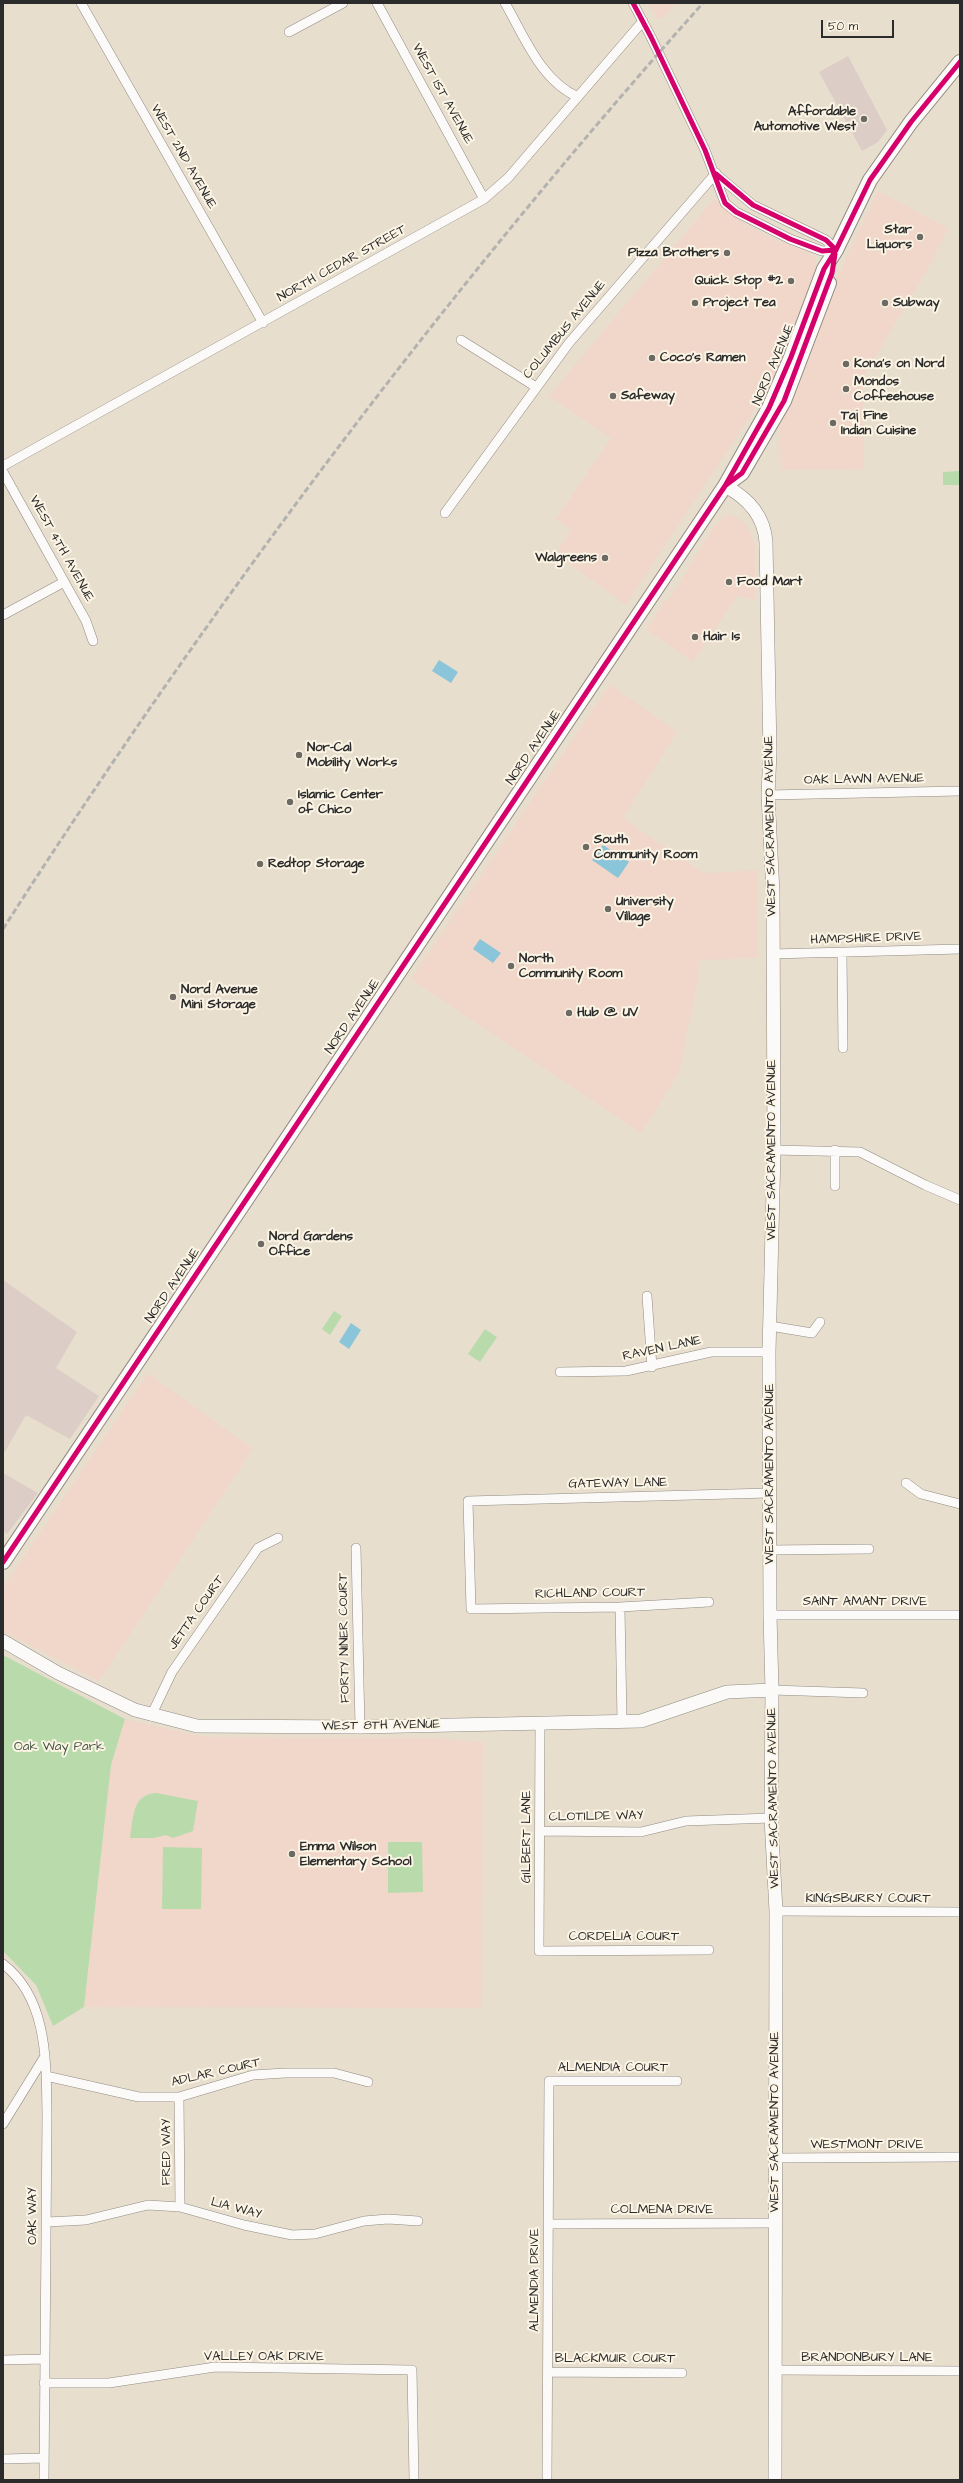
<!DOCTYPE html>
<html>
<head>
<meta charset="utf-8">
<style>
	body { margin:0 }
	#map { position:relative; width:963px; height:2483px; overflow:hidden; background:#e8dece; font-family:"Architects Daughter",sans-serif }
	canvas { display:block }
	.frame { position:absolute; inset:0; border:4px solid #2b2b2b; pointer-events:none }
	.scale { position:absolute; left:821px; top:20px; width:73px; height:18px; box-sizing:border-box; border:2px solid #2b2b2b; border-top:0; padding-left:5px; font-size:12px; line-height:14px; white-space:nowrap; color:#2b2b2b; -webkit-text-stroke:3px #fcf5e5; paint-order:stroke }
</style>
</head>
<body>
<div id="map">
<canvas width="963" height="2483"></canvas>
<div class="frame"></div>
<div class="scale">50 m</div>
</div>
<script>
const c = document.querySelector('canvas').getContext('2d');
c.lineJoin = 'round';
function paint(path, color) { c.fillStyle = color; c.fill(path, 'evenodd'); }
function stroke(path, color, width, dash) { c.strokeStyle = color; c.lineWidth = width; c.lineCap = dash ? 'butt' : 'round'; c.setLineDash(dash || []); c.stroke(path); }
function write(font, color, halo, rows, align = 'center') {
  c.font = font + ' "Architects Daughter",sans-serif'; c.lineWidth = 4; c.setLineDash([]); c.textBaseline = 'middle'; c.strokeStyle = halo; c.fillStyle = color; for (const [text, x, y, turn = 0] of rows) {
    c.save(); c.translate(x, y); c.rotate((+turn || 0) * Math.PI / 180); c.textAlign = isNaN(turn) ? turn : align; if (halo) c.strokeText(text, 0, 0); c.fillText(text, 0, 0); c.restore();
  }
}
const built = new Path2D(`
	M 648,3 L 676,3 L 662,19 L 657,18 Z
	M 878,191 L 948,228 L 931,263 L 863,378 L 864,469 L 781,470 L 779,427 L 842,266 Z
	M 714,199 L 740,220 L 765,235 L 810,253 L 816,259 L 816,270 L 775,378 L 626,605 L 556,554 L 571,529 L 556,519 L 611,438 L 549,396 Z
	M 729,515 L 739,518 L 747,526 L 755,544 L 755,600 L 737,596 L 693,662 L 647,630 L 664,601 L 670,598 L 713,528 L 722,518 Z
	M 610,684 L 677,732 L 623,818 L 703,873 L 758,870 L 757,958 L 700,960 L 698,980 L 679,1073 L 641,1133 L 411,979 Z
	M 148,1373 L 253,1449 L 99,1681 L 3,1631 L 3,1588 Z
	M 125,1719 L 205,1737 L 427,1738 L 483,1742 L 482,2008 L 84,2007 L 111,1765 Z`);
const industrial = new Path2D(`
	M 848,56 L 887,130 L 878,142 L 862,151 L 819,72 Z
	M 3,1280 L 77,1332 L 56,1368 L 99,1396 L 70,1439 L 26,1415 L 3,1455 Z
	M 3,1473 L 38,1493 L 7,1534 L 3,1531 Z`);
const green = new Path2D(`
	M 960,471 L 960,485 L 943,485 L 943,472 Z
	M 334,1311 L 342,1316 L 330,1335 L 322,1329 Z
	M 485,1329 L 497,1337 L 480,1362 L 468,1354 Z
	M 3,1655 L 125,1719 L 111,1765 L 84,2007 L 53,2026 L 36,1985 L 3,1951 Z
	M 156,1793 L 198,1801 L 193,1831 L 173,1838 L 166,1835 L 154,1838 L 130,1838 C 133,1819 132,1794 156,1793 Z
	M 388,1842 L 422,1842 L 423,1892 L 388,1893 Z
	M 163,1847 L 202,1848 L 201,1909 L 162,1909 Z`);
const water = new Path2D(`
	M 439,660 L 458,672 L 451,683 L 432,671 Z
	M 603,845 L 629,862 L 618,878 L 592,860 Z
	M 480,939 L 501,953 L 493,963 L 473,949 Z
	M 351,1323 L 361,1330 L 349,1349 L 339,1342 Z`);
const street = new Path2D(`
	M 81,3 L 263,323
	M 377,3 L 484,199
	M 505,3 C 524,36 541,81 578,97
	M 633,3 L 651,37 L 705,150 L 725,203 L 736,212 L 790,239 L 822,251 L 836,250
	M 289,32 L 343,3
	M 717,175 L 753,205 L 826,240 L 836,250
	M 461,340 L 536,387
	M 3,466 L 484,199 L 508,178 L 643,21
	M 3,472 L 86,621 L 93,641
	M 445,513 L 569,343 L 716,173
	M 3,615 L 64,582
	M 768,795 L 960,791
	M 842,953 L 843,1048
	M 772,954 L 960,949
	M 774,1150 L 860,1152 L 925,1185 L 960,1200
	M 835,1186 L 835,1150
	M 647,1296 L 652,1367
	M 770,1326 L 812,1333 L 820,1322
	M 560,1372 L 626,1371 L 711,1352 L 769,1352
	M 906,1483 L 921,1494 L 960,1504
	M 356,1548 L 360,1727
	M 770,1550 L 869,1549
	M 709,1602 L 620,1607 L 471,1609 L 468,1501 L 769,1493
	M 620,1607 L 622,1721
	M 770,1615 L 960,1615
	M 772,1690 L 863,1693
	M 151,1716 L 172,1672 L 258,1548 L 278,1538
	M 540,1724 L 539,1951 L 709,1950
	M 540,1831 L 641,1832 L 686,1821 L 771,1818
	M 776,1911 L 960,1912
	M 3,1964 C 49,1999 46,2065 47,2116 L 44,2480
	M 46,2076 L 139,2097 L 179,2097 L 253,2075 L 285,2073 L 334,2073 L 368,2082
	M 179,2097 L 180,2207
	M 3,2124 L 45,2056
	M 775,2158 L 960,2157
	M 47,2222 L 86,2220 L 148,2205 L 180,2207 L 244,2225 L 292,2235 L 315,2234 L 364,2221 L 388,2219 L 418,2221
	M 548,2224 L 775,2223
	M 3,2360 L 45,2359
	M 774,2370 L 960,2371
	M 548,2372 L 682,2373
	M 44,2383 L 109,2383 L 215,2367 L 412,2370 L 414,2480
	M 3,2459 L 43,2458
	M 547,2480 L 549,2081 L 677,2081`);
const secondary = new Path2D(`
	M 725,486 C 748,498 764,515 766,542 L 770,753 L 768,795 L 773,893 L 774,1150 L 769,1352 L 770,1615 L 772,1690 L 771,1818 L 776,1911 L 775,2480
	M 3,1641 L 58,1673 L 135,1710 L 197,1726 L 360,1727 L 641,1721 L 727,1692 L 772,1690`);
const primary = new Path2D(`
	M 727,484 L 742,473 L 784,401 L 829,283
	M 3,1562 L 725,486 L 769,408 L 791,357 L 824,269 L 836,250 L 870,180 L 911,122 L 960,62`);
const rail = new Path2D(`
	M 3,929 C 212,603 445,292 703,3`);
const cycleway = new Path2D(`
	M 633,3 L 651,37 L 705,150 L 725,203 L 736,212 L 790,239 L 822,251 L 836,250
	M 716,174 L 753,205 L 826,240 L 836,250
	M 726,485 L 742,473 L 784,401 L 832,273 L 835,254
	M 3,1562 L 725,486 L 769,408 L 791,357 L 824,269 L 836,250 L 870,180 L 911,122 L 960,62`);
const markers = [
	[864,119,4,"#6d6a64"],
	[920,237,4,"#6d6a64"],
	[727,253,4,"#6d6a64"],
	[791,281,4,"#6d6a64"],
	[695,303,4,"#6d6a64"],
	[885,303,4,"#6d6a64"],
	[652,358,4,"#6d6a64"],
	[846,364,4,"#6d6a64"],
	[846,389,4,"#6d6a64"],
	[613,396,4,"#6d6a64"],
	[833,423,4,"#6d6a64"],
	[605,558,4,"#6d6a64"],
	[729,582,4,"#6d6a64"],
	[695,637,4,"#6d6a64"],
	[299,755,4,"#6d6a64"],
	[290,802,4,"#6d6a64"],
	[586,847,4,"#6d6a64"],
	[260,864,4,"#6d6a64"],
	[608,909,4,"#6d6a64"],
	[511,966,4,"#6d6a64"],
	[173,997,4,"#6d6a64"],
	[569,1013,4,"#6d6a64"],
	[261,1244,4,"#6d6a64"],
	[292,1854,4,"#6d6a64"]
];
const streetNames = [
	["WEST 1ST AVENUE",442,94,61],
	["WEST 2ND AVENUE",183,157,60],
	["NORTH CEDAR STREET",342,264,-29],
	["COLUMBUS AVENUE",565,330,-51],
	["NORD AVENUE",774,365,-67],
	["WEST 4TH AVENUE",61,549,61],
	["NORD AVENUE",534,748,-56],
	["OAK LAWN AVENUE",864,780,-1],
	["WEST SACRAMENTO AVENUE",771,826,-91],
	["HAMPSHIRE DRIVE",866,939,-2],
	["NORD AVENUE",353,1017,-56],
	["WEST SACRAMENTO AVENUE",772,1150,-90],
	["NORD AVENUE",173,1286,-56],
	["RAVEN LANE",662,1349,-12],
	["WEST SACRAMENTO AVENUE",770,1474,-90],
	["GATEWAY LANE",618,1484,-1],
	["RICHLAND COURT",590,1594,-1],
	["SAINT AMANT DRIVE",865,1602],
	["JETTA COURT",197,1613,-55],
	["FORTY NINER COURT",345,1638,-91],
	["WEST 8TH AVENUE",381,1726,-1],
	["WEST SACRAMENTO AVENUE",774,1798,-91],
	["CLOTILDE WAY",596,1817,-1],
	["GILBERT LANE",527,1837,-90],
	["KINGSBURRY COURT",868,1899],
	["CORDELIA COURT",624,1937],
	["ALMENDIA COURT",613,2068],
	["ADLAR COURT",216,2073,-13],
	["WEST SACRAMENTO AVENUE",775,2122,-90],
	["WESTMONT DRIVE",867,2145],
	["FRED WAY",167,2152,-90],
	["LIA WAY",236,2209,15],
	["COLMENA DRIVE",662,2210],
	["OAK WAY",33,2216,-90],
	["ALMENDIA DRIVE",535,2280,-90],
	["VALLEY OAK DRIVE",264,2357],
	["BRANDONBURY LANE",867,2358],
	["BLACKMUIR COURT",615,2359]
];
const poiNames = [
	["Affordable",856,112,"right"],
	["Automotive West",856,127,"right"],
	["Star",912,230,"right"],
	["Liquors",912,245,"right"],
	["Pizza Brothers",719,253,"right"],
	["Quick Stop #2",783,281,"right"],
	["Project Tea",703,303],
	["Subway",893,303],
	["Coco's Ramen",660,358],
	["Kona's on Nord",854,364],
	["Mondos",854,382],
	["Coffeehouse",854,397],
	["Safeway",621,396],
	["Taj Fine",841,416],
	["Indian Cuisine",841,431],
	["Walgreens",597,558,"right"],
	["Food Mart",737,582],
	["Hair Is",703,637],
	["Nor-Cal",307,748],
	["Mobility Works",307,763],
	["Islamic Center",298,795],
	["of Chico",298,810],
	["South",594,840],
	["Community Room",594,855],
	["Redtop Storage",268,864],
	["University",616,902],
	["Village",616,917],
	["North",519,959],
	["Community Room",519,974],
	["Nord Avenue",181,990],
	["Mini Storage",181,1005],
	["Hub @ UV",577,1013],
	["Nord Gardens",269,1237],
	["Office",269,1252],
	["Emma Wilson",300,1847],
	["Elementary School",300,1862]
];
const parkNames = [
	["Oak Way Park",59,1747]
];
paint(built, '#f0d7ca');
paint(industrial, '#dccdc6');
paint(green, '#b9dbac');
paint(water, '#8ac5d9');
stroke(street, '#8f8a82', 10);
stroke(secondary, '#8f8a82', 14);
stroke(primary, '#8f8a82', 16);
stroke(street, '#fcfaf8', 9);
stroke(secondary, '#fcfaf8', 13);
stroke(primary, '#fcfaf8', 14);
stroke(rail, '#b3b2af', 3, [6, 3]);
stroke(cycleway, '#d6006c', 5);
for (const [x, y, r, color] of markers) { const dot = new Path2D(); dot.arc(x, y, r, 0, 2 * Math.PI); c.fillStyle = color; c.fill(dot); stroke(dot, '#fcf5e5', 1.5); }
write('13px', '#2b2b2b', '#fcf5e5', streetNames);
write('bold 13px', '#2b2b2b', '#fcf5e5', poiNames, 'left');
write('13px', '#455644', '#fcf5e5', parkNames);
</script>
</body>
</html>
